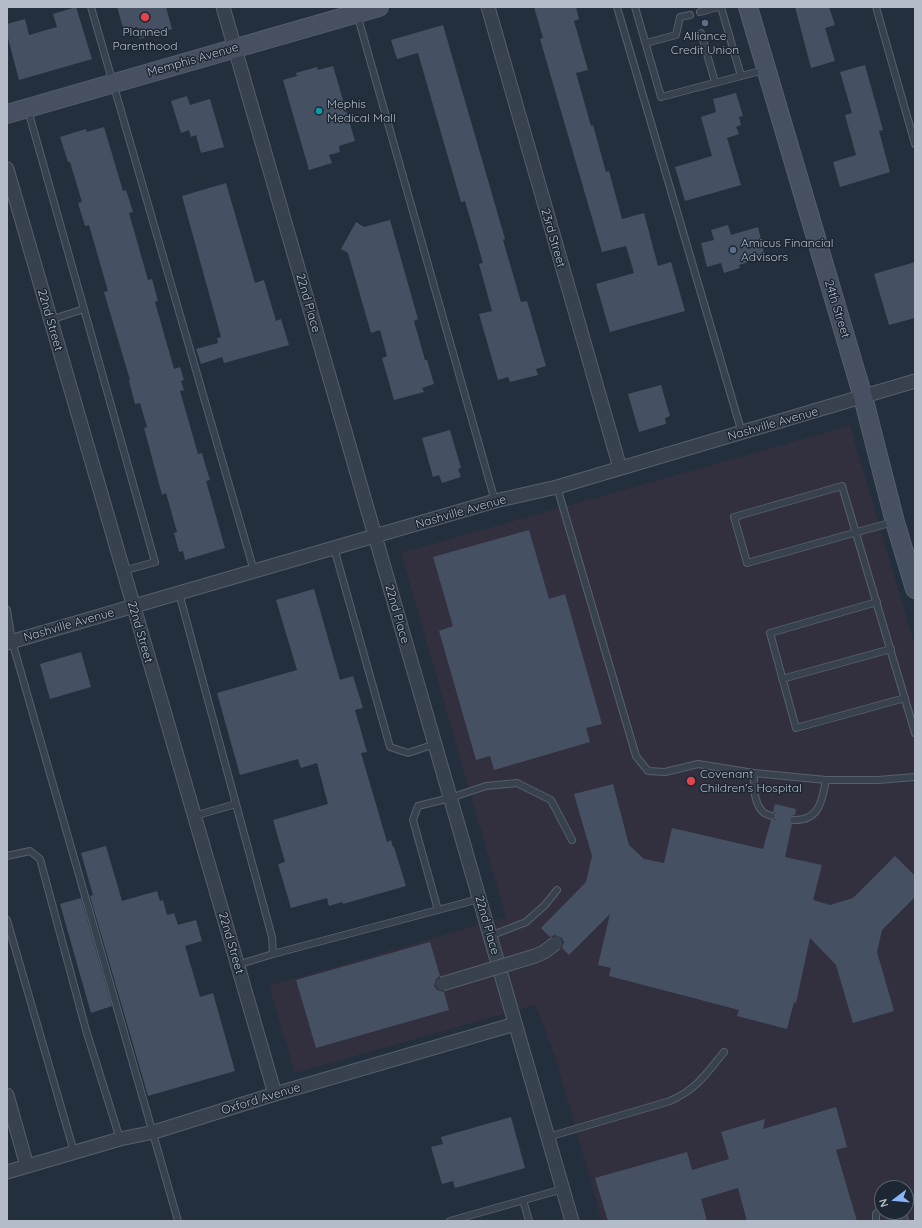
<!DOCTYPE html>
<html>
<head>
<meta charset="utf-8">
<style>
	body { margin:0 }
	#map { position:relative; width:922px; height:1228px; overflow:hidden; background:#242f3e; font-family:Quicksand,sans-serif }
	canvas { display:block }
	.frame { position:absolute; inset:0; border:8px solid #b4bcc9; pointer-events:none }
	.north { position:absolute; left:874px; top:1180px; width:40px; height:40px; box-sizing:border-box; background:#1d2633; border:1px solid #59626f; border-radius:50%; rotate:254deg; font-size:11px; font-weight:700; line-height:16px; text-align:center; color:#b4bcc9 }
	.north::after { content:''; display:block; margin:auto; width:14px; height:18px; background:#8ab4f8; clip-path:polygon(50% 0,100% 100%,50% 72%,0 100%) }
</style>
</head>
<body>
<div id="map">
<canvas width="922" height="1228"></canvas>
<div class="frame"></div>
<div class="north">N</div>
</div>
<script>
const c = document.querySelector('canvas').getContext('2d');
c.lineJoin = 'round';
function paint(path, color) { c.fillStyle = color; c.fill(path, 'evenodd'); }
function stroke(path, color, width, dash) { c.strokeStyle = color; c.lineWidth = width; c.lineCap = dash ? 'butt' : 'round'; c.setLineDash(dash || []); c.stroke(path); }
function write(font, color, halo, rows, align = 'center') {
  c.font = font + ' Quicksand,sans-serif'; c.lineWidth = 3; c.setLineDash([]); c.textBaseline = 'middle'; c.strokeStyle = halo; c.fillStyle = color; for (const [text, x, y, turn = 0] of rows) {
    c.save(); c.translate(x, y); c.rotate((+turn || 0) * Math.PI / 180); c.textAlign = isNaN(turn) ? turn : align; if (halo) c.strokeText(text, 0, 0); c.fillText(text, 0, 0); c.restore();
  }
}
const medical = new Path2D(`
	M 850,426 L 915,646 L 915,1221 L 602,1221 L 554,1053 L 535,1005 L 295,1073 L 269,986 L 506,917 L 401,553 ZM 882,1188 L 906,1188 L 906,1212 L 882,1212 Z`);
const building = new Path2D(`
	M 76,7 L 92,59 L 19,80 L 7,34 L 7,24 L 25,19 L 29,35 L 57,27 L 53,14 Z
	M 117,7 L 166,7 L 172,29 L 140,39 L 137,27 L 124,31 Z
	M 534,7 L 576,7 L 579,19 L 574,21 L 588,70 L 576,73 L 591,126 L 593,125 L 606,172 L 609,171 L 622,219 L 644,213 L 658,266 L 671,262 L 685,311 L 610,332 L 596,284 L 634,273 L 626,246 L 602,252 L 540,39 L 543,38 Z
	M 795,7 L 829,7 L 835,25 L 825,28 L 835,61 L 811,68 Z
	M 443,25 L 505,239 L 503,240 L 521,302 L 527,301 L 546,366 L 536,369 L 538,375 L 510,382 L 508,377 L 498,380 L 479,314 L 492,311 L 479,264 L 483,263 L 465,201 L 461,202 L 418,53 L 397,59 L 391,40 Z
	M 865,65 L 883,130 L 879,131 L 890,172 L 840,187 L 833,162 L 856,155 L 845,115 L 852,113 L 840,72 Z
	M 333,66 L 355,141 L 339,146 L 340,152 L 329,155 L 332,163 L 309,170 L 283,80 L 297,76 L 296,73 L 317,67 L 318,70 Z
	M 736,93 L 743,116 L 739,117 L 741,125 L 736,127 L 739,134 L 727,138 L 741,185 L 685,201 L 675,167 L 712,156 L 701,117 L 716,112 L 713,99 Z
	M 187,96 L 190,105 L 210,99 L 224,147 L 201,153 L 196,135 L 191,137 L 189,130 L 181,133 L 171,101 Z
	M 104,127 L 123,191 L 126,190 L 133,212 L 129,213 L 148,280 L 152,279 L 158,301 L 155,302 L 174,369 L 180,367 L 184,380 L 181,381 L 184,390 L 180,391 L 198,454 L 202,453 L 205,464 L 210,480 L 206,481 L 225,548 L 185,560 L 183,551 L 179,552 L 174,533 L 177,532 L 166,493 L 162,495 L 144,428 L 147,427 L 140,403 L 135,404 L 129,381 L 130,380 L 104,292 L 108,291 L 89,225 L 85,226 L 78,203 L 82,202 L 70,162 L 68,162 L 60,137 L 86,129 L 87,132 Z
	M 226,183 L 255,283 L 264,280 L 276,321 L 281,319 L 289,345 L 224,363 L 222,357 L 201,364 L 196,349 L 218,343 L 217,338 L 221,337 L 182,196 Z
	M 390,220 L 418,319 L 414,321 L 425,360 L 427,360 L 434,384 L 422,388 L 424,392 L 394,400 L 382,358 L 387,356 L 380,330 L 371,333 L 348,253 L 341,249 L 356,222 L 364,227 Z
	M 728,225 L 731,235 L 758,227 L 765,257 L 739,265 L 740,268 L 724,273 L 721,263 L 707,267 L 701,243 L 714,240 L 711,230 Z
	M 915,262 L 915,318 L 889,325 L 874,274 Z
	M 661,385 L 670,416 L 665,418 L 666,424 L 639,432 L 628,394 Z
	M 450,430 L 461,468 L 458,469 L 461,477 L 442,483 L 439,475 L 433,477 L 422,438 Z
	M 529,530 L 549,599 L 565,594 L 602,724 L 586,728 L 590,742 L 494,770 L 490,756 L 476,760 L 439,631 L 453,626 L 433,557 Z
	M 314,589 L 340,680 L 353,676 L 363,708 L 355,710 L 367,752 L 361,753 L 387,842 L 391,840 L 393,847 L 394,847 L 406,886 L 343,904 L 342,902 L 329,906 L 327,898 L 291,908 L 278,864 L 285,862 L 273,820 L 328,804 L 317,763 L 301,768 L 298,759 L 240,775 L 217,693 L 297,670 L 276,600 Z
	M 81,652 L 91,687 L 50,699 L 40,664 Z
	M 613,784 L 629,845 L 644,859 L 664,863 L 672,828 L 763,849 L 771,820 L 775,820 L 776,817 L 776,813 L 773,812 L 775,804 L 796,809 L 795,815 L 791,816 L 789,818 L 789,822 L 792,824 L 785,857 L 822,865 L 813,900 L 830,905 L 853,898 L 895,856 L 915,876 L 915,897 L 882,930 L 877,952 L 894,1011 L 853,1023 L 836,965 L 810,938 L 796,1003 L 794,1002 L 787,1029 L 737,1016 L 739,1010 L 609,976 L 611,968 L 598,965 L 610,914 L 569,955 L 562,948 L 564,942 L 562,938 L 555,935 L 550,937 L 541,928 L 586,882 L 592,856 L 574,794 Z
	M 106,846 L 122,901 L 157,891 L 160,901 L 163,900 L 167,915 L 174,913 L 178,925 L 196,920 L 202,941 L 185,946 L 200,997 L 213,993 L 235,1071 L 148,1096 L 90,896 L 93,895 L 81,853 Z
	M 81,898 L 112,1006 L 91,1013 L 60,904 Z
	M 430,942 L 440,976 L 436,979 L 434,986 L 437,990 L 444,992 L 449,1010 L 316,1048 L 296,980 Z
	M 836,1107 L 847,1147 L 836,1150 L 857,1221 L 747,1221 L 738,1188 L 701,1199 L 707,1221 L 608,1221 L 595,1178 L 687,1152 L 692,1170 L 729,1159 L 721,1132 L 765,1119 L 763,1129 Z
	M 511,1117 L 525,1168 L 455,1188 L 453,1181 L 442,1184 L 431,1147 L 443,1144 L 441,1137 Z`);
const lane = new Path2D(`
	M 91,7 L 254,571
	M 617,7 L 742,433
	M 635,7 L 661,97 L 764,70
	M 721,7 L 741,76
	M 876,7 L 915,144
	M 700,12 L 718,7
	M 357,14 L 495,501
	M 701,33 L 715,82
	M 646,43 L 676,35 L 680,17 L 690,15
	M 28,110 L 84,309 L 50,320
	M 84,309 L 155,562 L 123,571
	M 557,487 L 636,756 L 648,771 L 665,772 L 698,764 L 754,773 L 826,780 L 878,780 L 915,777
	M 893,522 L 747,563 L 734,517 L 842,486 L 915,733
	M 334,548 L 390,747 L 408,753 L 435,744
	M 179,593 L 236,804 L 194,816
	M 877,602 L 770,633 L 796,728 L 905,698
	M 7,610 L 12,641 L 178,1221
	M 782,679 L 891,649
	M 754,773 C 754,785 753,802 763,812 C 765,814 769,815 772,816
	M 236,804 L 272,937 L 273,954 L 237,965
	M 793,820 C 820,821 822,800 826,780
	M 7,856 L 30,851 L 40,859 L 86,1030 L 120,1139
	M 438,910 L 413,820 L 418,806 L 450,798 L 486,786 L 517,783 L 551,800 L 572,840
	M 7,920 L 74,1152
	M 490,936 L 526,922 L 545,905 L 557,890
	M 273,954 L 479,899
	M 548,1137 L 670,1101 C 697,1089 706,1074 724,1052
	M 523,1200 L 529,1221
	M 906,1202 L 915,1199
	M 902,1212 L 905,1221
	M 450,1221 L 563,1189
	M 876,1221 L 876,1214 L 882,1208`);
const street = new Path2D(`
	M 223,7 L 572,1221
	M 488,7 L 620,468
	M 7,169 L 275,1094
	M 7,643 L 495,501 L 557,487 L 915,381
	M 7,1095 L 27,1166
	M 7,1172 L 120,1139 L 154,1132 L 275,1094 L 515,1024`);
const secondary = new Path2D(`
	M 748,7 L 863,397 L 895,522 L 915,589
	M 7,114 L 379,7`);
const streetBridge = new Path2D(`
	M 442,984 L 535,956 L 544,952 L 556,943`);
const markers = [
	[145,17,5,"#e0444e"],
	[705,23,4,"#5c6f8a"],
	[319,111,4,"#0f9aa8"],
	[733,250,4,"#5c6f8a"],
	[691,781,5,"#e0444e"]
];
const poiNames = [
	["Planned",145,32,"center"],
	["Parenthood",145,46,"center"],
	["Alliance",705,36,"center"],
	["Credit Union",705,50,"center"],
	["Mephis",327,104],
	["Medical Mall",327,118],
	["Amicus Financial",741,243],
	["Advisors",741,257],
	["Covenant",700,774],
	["Children’s Hospital",700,788]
];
const streetNames = [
	["Memphis Avenue",193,60,-16],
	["23rd Street",553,238,74],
	["22nd Place",308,303,74],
	["24th Street",837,309,73],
	["22nd Street",50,320,74],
	["Nashville Avenue",773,424,-16],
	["Nashville Avenue",461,512,-16],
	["22nd Place",397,614,74],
	["Nashville Avenue",69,625,-16],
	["22nd Street",140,632,74],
	["22nd Place",487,925,74],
	["22nd Street",231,943,74],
	["Oxford Avenue",261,1099,-17]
];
paint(medical, '#32303f');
paint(building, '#455162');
stroke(lane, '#565f6c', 8);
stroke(street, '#565f6c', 15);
stroke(secondary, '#565f6c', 20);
stroke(lane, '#38414e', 6);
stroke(street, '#38414e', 13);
stroke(secondary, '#465061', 18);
stroke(streetBridge, '#565f6c', 15, []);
stroke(streetBridge, '#38414e', 13);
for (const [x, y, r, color] of markers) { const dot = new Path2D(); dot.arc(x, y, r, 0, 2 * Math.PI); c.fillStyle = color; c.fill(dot); stroke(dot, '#1d2633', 1.5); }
write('12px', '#b4bcc9', '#1d2633', poiNames, 'left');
write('12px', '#b4bcc9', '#1d2633', streetNames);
</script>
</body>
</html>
